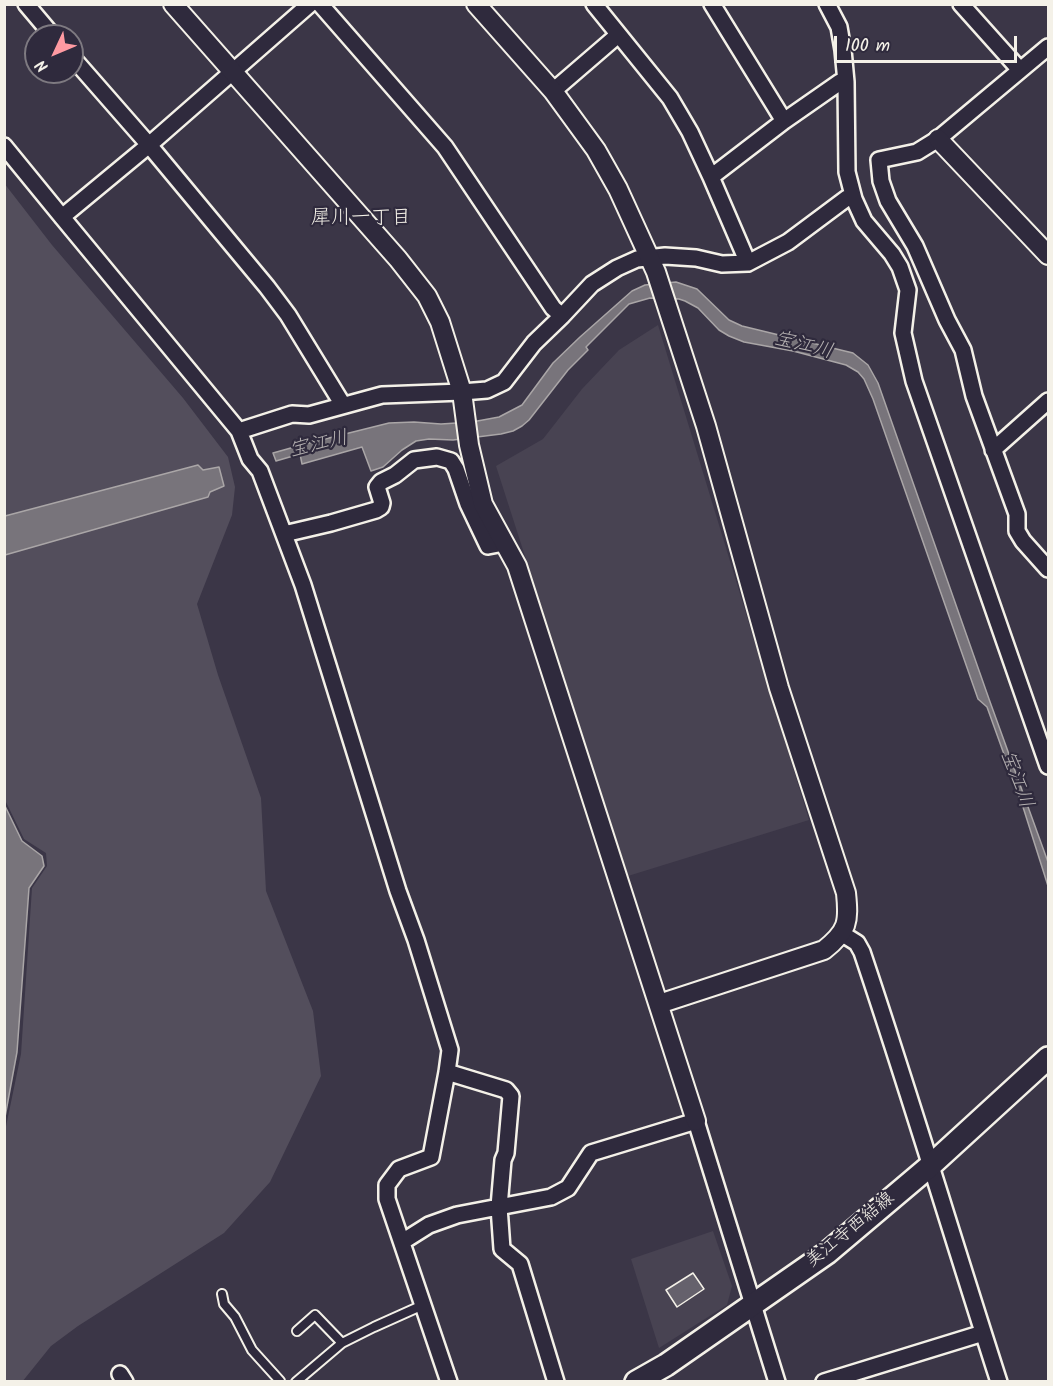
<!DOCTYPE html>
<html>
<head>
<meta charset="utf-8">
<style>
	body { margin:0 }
	#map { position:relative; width:1053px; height:1386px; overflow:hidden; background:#3b3647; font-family:Kalam,sans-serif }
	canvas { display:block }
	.frame { position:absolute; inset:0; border:6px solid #f4f1e8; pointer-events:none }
	.north { position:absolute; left:24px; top:24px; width:60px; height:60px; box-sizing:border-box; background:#2f2a3d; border:2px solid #7e7a81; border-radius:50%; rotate:226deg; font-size:16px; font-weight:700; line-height:24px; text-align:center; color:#f4f1e8 }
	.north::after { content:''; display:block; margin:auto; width:21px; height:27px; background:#ff9aa2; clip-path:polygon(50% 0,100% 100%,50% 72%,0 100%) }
	.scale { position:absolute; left:834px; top:36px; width:183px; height:27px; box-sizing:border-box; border:3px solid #f4f1e8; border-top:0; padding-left:8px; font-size:18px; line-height:21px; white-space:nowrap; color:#f4f1e8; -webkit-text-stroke:4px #2f2a3d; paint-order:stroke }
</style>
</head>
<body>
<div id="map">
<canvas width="1053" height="1386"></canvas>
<div class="frame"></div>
<div class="north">N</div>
<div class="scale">100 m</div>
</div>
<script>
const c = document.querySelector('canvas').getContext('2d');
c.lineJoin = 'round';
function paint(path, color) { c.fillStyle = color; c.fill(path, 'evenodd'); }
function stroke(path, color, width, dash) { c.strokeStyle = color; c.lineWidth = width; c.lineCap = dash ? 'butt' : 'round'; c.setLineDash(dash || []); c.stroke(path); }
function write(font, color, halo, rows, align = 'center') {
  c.font = font + ' Kalam,"Klee One",sans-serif'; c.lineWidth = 4.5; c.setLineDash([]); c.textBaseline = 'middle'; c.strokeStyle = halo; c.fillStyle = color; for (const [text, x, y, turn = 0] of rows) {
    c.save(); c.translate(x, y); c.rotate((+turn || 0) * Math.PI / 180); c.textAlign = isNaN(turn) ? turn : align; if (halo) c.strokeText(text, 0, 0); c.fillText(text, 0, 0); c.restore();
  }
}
const built = new Path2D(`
	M 658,325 L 809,820 L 628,876 L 496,466 L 543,439 L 582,389 L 619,350 Z
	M 713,1231 L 732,1286 L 727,1305 L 659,1348 L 631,1259 Z`);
const green = new Path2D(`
	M 4,183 L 52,245 L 183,398 L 228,457 L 235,487 L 232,515 L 197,604 L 218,675 L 261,798 L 266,891 L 313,1011 L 321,1076 L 270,1182 L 224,1233 L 78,1326 L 51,1346 L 22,1382 L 5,1381 L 4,1136 L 21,1054 L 32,888 L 47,866 L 46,853 L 24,839 L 5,800 Z`);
const water = new Path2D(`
	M 676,282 L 697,289 L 729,320 L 742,326 L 853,353 L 868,365 L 878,383 L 989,699 L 1048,862 L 1048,886 L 1023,807 L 987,707 L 978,699 L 873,399 L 864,379 L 858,372 L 846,365 L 793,351 L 744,342 L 729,336 L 719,330 L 698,308 L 685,301 L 679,299 L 650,298 L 629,304 L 586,347 L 588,350 L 568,370 L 529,420 L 522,426 L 513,431 L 501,434 L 453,440 L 429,439 L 416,441 L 402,450 L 383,467 L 371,471 L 362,447 L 302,464 L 300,454 L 276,461 L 273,453 L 305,444 L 389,423 L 414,422 L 441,424 L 472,422 L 499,417 L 522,405 L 553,363 L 580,337 L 632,291 L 645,285 Z
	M 198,465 L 203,470 L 219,467 L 224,486 L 210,492 L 208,497 L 5,555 L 5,516 Z
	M 5,806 L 22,841 L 42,856 L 44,866 L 29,888 L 17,1052 L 5,1117 Z`);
const building = new Path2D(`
	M 693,1273 L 704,1289 L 677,1307 L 666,1290 Z`);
const service = new Path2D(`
	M 222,1294 L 224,1304 L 235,1317 L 252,1350 L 280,1381
	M 297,1331 L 315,1315 L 342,1343
	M 296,1382 L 342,1343 L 374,1327 L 423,1305`);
const minor = new Path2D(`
	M 26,4 L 53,36
	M 320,4 L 445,147 L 553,308 L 562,316
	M 594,4 L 670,98 L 690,132 L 711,177 L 748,263
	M 712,4 L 784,121
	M 827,4 L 839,27 L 843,50 L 846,82 L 847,172 L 854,199 L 864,221 L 892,254 L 900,267 L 908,290 L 903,333 L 914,381 L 1048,766
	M 961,4 L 1020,70
	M 1048,47 L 938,139 L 917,152 L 879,160 L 881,181 L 888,201 L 915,246 L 947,320 L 963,350 L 974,396 L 1017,514 L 1017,531 L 1023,541 L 1048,569
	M 72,57 L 149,145 L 267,287 L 288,315 L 343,405
	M 553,91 L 618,35
	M 4,146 L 62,217 L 239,431 L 250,459 L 260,471 L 303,585 L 398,891 L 416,940 L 450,1050 L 447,1072 L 431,1157 L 399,1169 L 387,1185 L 387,1199 L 449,1382
	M 711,177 L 784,121 L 840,82 L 846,82
	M 62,217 L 149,145 L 310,4
	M 239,431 L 292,414 L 309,415 L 382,395 L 462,392 L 487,390 L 504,382 L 534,343 L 562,316 L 592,284 L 617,268 L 637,259 L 665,256 L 696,258 L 722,264 L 748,263 L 788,242 L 847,198 L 854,199
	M 993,450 L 1048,401
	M 284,534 L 331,523 L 376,510 L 381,507 L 382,503 L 377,487 L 381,482 L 395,475 L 414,460 L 437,457 L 451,461 L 456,469 L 468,504 L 488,546 L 504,543
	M 841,933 L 857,943 L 862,952 C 910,1095 953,1239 999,1382
	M 447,1072 L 506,1090 L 511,1096 L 506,1153 L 503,1160 L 499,1207 L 502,1249 L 520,1264 L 556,1382
	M 402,1242 L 429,1225 L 457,1215 L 551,1197 L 568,1188 L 591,1153 L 696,1121 L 777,1382
	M 120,1374 L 125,1382
	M 824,1382 L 983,1333`);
const tertiary = new Path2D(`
	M 173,4 L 398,259 L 427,296 L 440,322 L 462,392 L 469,445 L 483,504 L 517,566 L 696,1121
	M 476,4 L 553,91 L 596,150 L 618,189 L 656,272 L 706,426 L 779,688 L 846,893 C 849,922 848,931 824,950 L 659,1004
	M 938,139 L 1048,255`);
const secondary = new Path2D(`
	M 636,1382 L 666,1365 L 827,1253 L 930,1166 L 1048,1058`);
const streetNames = [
	["美江寺西結線",851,1231,-39]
];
const neighbourhoodNames = [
	["犀川一丁目",361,220]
];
const waterNames = [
	["宝江川",803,347,14],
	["宝江川",319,446,-13],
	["宝江川",1015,780,70]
];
paint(built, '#484352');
paint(green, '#534e5c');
paint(water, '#78747b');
stroke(water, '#aaa6a7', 1.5);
paint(building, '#65616c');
stroke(building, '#f4f1e8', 1.5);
stroke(service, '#f4f1e8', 12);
stroke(minor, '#f4f1e8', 20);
stroke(tertiary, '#f4f1e8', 22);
stroke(secondary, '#f4f1e8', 26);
stroke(service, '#2f2a3d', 8);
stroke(minor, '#2f2a3d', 15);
stroke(tertiary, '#2f2a3d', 18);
stroke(secondary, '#2f2a3d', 21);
write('18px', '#f4f1e8', '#2f2a3d', streetNames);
write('20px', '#f4f1e8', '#2f2a3d', neighbourhoodNames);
write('italic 20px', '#b6b2b2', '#2f2a3d', waterNames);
</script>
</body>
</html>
